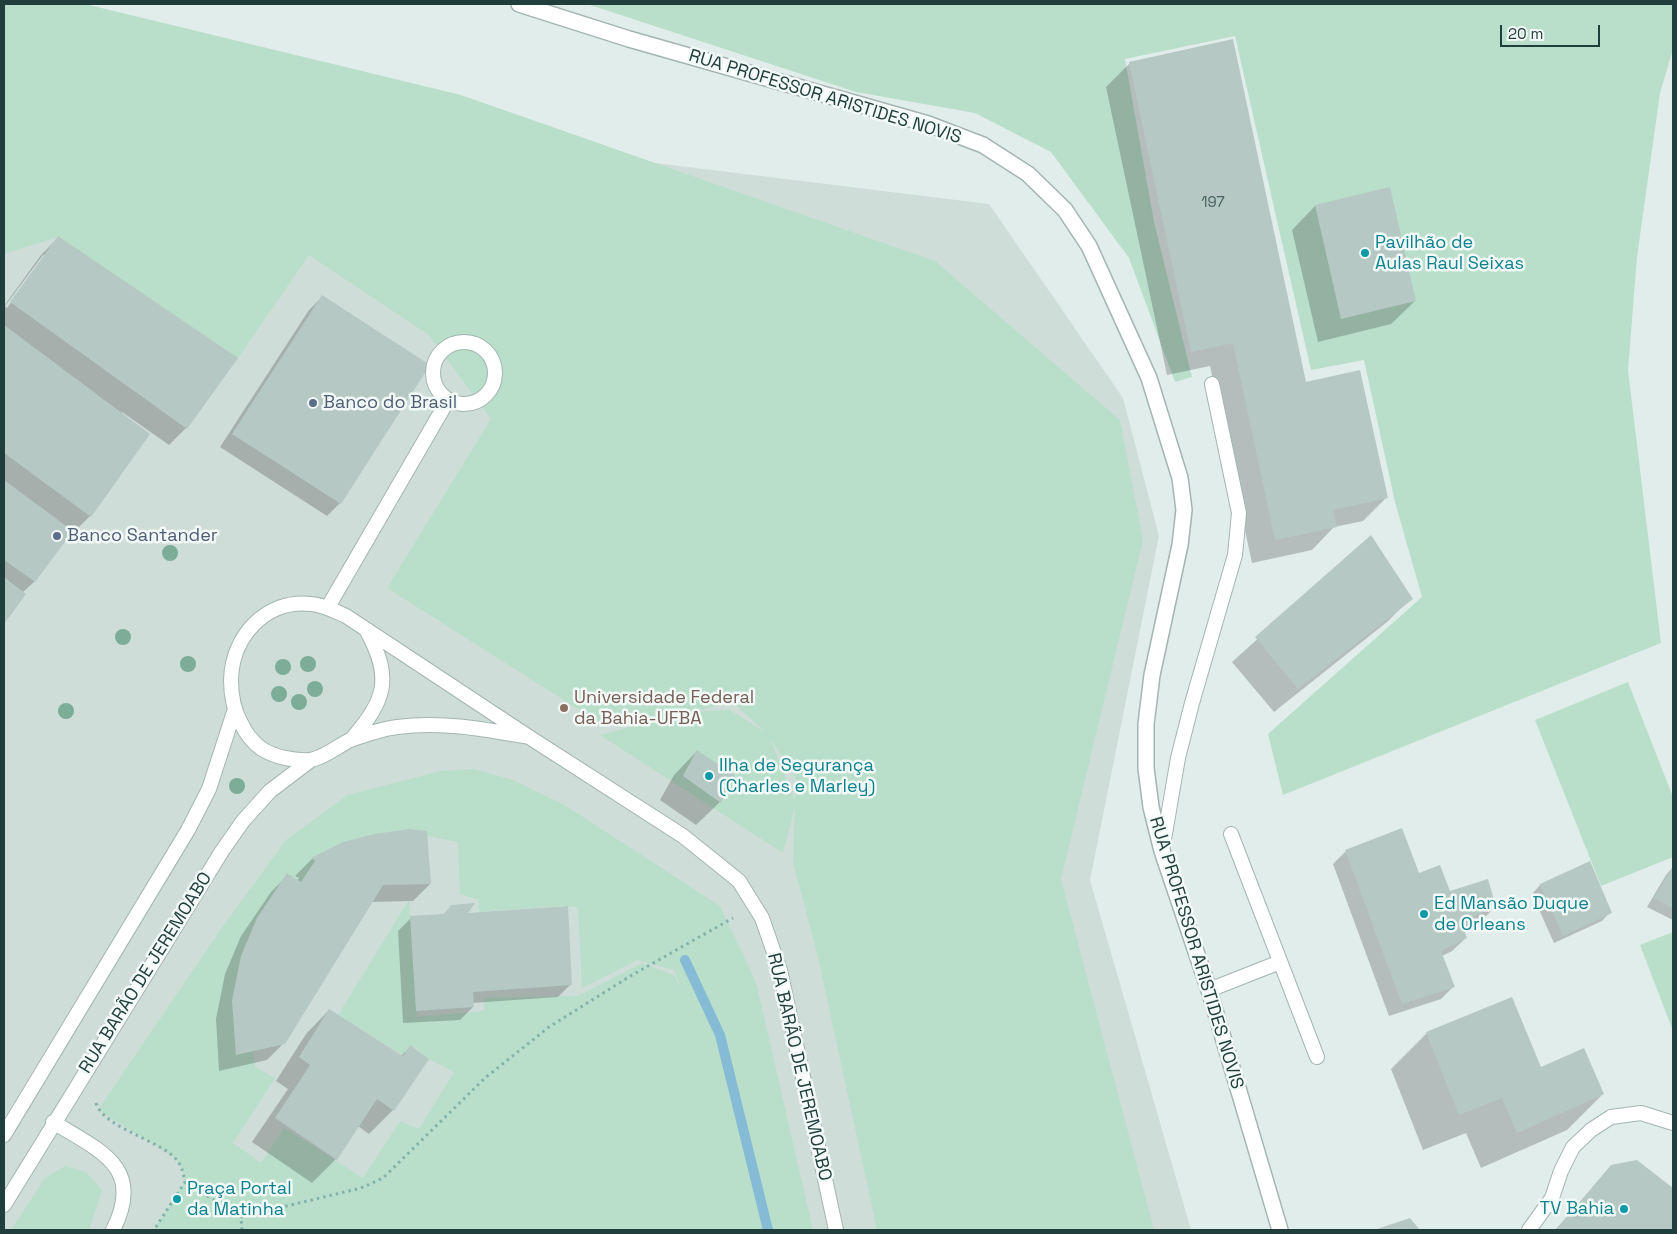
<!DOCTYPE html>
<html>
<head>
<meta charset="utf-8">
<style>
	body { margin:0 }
	#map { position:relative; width:1677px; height:1234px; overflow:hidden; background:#e1edea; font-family:"Space Grotesk",sans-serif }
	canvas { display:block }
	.frame { position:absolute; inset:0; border:5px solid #203f3c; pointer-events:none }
	.scale { position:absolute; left:1500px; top:25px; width:100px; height:22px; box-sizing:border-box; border:2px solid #203f3c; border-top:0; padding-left:6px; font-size:15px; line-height:18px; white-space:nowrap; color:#203f3c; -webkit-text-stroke:4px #f2f9f7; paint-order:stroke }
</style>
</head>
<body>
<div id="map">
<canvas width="1677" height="1234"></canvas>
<div class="frame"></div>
<div class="scale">20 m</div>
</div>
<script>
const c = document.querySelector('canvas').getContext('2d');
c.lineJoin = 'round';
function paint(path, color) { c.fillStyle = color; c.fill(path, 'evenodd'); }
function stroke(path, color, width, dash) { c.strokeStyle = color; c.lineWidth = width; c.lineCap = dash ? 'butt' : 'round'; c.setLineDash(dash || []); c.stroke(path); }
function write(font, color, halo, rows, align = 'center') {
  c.font = font + ' "Space Grotesk",sans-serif'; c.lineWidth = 5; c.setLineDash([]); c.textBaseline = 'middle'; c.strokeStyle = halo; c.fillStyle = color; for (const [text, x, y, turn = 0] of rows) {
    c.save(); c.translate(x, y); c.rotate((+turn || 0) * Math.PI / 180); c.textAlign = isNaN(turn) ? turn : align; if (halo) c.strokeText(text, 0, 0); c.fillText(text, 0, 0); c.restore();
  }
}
const built = new Path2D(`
	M 4,4 L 541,149 L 989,204 L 1123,398 L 1159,536 L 1090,880 L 1191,1230 L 4,1230 Z`);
const green = new Path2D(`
	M 4,4 L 85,4 L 461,95 L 935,261 L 1120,420 L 1143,540 L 1061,879 L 1154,1230 L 877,1230 L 818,957 L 793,862 L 795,806 L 783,853 L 600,735 L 682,713 L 620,724 L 597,721 L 387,588 L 491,419 L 429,335 L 309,255 L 238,358 L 58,237 L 4,254 ZM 734,703 L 765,732 L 730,710 L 687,712 ZM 770,738 L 796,778 L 795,801 Z
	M 587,4 L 1673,4 L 1673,49 L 1660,93 L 1637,257 L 1628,370 L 1661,643 L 1283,795 L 1268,734 L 1422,597 L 1395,502 L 1364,360 L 1311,370 L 1235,36 L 1125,59 L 1154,222 L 1192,377 L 1175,382 L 1129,258 L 1051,152 L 975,113 L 856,92 Z
	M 1628,682 L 1673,797 L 1673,857 L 1601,886 L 1535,720 Z
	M 475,769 L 513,780 L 563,804 L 720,906 L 756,982 L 813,1230 L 154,1230 L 185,1182 L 182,1168 L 174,1157 L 98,1110 L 223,926 L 286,840 L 348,795 L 441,771 ZM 427,836 L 458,842 L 460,894 L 479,900 L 479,912 L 559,906 L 578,907 L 582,988 L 637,960 L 674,970 L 682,990 L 674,975 L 642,963 L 578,996 L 484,998 L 484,1011 L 417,1017 L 409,900 L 338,1015 L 408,1058 L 415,1047 L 429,1059 L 454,1072 L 419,1129 L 400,1121 L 363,1178 L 284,1128 L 261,1163 L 233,1143 L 275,1078 L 255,1067 L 250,1014 Z
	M 1673,932 L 1673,1031 L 1640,945 Z
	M 65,1166 L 86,1172 L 102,1190 L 89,1230 L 11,1230 L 45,1178 Z`);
const shadow = new Path2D(`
	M 1130,63 L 1305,383 L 1386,498 L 1363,521 L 1334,527 L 1312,550 L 1252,563 L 1210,366 L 1167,375 L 1106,87 Z
	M 1389,189 L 1415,301 L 1391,324 L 1318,342 L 1292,230 L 1315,206 Z
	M 58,238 L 237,359 L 186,428 L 169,445 L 122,412 L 90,516 L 73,533 L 71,531 L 34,582 L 22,593 L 24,595 L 4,622 L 4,306 L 41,255 ZM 43,255 L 46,255 L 7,308 L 5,306 Z
	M 322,297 L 340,503 L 327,516 L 220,447 L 309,310 Z
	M 1371,537 L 1411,598 L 1387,622 L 1274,712 L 1232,662 Z
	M 697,751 L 720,802 L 696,825 L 660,800 L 674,775 Z
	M 344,843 L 430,884 L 413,901 L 372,902 L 284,1043 L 267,1060 L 219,1071 L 216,1019 L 225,974 L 241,936 L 271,892 L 288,875 L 297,881 L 299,878 L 295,876 L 312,859 Z
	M 1346,851 L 1418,875 L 1449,893 L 1495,907 L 1482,920 L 1462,928 L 1466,938 L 1452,951 L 1442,956 L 1454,986 L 1441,999 L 1389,1016 L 1333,864 Z
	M 1589,862 L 1610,912 L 1602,921 L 1554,943 L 1532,894 L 1540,885 Z
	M 1673,867 L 1673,920 L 1647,907 L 1666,875 Z
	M 452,906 L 465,914 L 571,984 L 558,997 L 472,1003 L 473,1007 L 460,1020 L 403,1023 L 398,931 L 411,918 L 442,916 Z
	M 329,1010 L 401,1056 L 410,1047 L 427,1059 L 393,1110 L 369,1134 L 358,1126 L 336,1159 L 312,1183 L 252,1142 L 288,1089 L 276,1081 L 306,1034 Z
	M 1427,1033 L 1540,1068 L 1603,1094 L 1567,1130 L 1481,1168 L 1466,1133 L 1423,1150 L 1391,1069 Z
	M 1636,1161 L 1673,1190 L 1673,1230 L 1555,1230 L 1612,1166 Z`);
const stream = new Path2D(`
	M 685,960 L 720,1035 L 768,1230`);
const building = new Path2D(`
	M 1233,39 L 1306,382 L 1360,370 L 1388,498 L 1333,510 L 1337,527 L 1275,540 L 1233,343 L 1191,352 L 1129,62 Z
	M 1390,187 L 1416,301 L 1341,319 L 1315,205 Z
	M 58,236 L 238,358 L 187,429 L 10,302 Z
	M 322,295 L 430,365 L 341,504 L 232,434 Z
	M 4,325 L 150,434 L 91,517 L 4,453 Z
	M 4,480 L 73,531 L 35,582 L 4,560 Z
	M 1371,535 L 1413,599 L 1298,689 L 1255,637 Z
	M 4,577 L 26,594 L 4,624 Z
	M 697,750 L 735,776 L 721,803 L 683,776 Z
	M 1402,828 L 1419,873 L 1440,865 L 1450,891 L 1488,879 L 1496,907 L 1461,921 L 1467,938 L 1441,951 L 1455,987 L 1402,1004 L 1345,850 Z
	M 410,829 L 427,831 L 431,884 L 383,885 L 285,1044 L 236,1055 L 232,1001 L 241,956 L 257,918 L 287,873 L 301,882 L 315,861 L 311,858 L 343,842 L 374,834 Z
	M 1590,861 L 1612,913 L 1563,936 L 1540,884 Z
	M 1673,866 L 1673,908 L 1654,898 Z
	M 475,903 L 468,913 L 568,906 L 572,985 L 473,992 L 474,1007 L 416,1011 L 410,916 L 445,914 L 451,905 Z
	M 1512,997 L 1541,1067 L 1584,1048 L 1604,1094 L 1517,1133 L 1502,1098 L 1459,1115 L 1426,1032 Z
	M 329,1009 L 403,1056 L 410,1045 L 429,1059 L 394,1111 L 377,1099 L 337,1160 L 275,1118 L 310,1065 L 299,1057 Z
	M 1637,1160 L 1673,1188 L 1673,1230 L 1556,1230 L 1611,1165 Z
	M 1410,1218 L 1420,1230 L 1374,1230 Z`);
const path = new Path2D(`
	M 96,1103 C 103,1127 158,1140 175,1158 C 182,1165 183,1173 185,1182 L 154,1230
	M 185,1182 L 241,1217
	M 242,1230 L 241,1217 L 361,1188 L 383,1178 L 485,1078 L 549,1027 L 632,975 L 733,918`);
const service = new Path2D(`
	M433 373a31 31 0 1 1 62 0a31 31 0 1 1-62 0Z
	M 328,607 L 448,400
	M 529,737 C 485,729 442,721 397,727 C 382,729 364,735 350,740 C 338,746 322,759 309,760 C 294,761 275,757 262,749 C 252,742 246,734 241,723 C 233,709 231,695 231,680 C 232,636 266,599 311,604 C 324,605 335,611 346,616 L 529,737 L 683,836 L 739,881 L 762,918 L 780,970 L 836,1230
	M 351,740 C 385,700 393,680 367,631
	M 1231,834 L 1317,1057
	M 1162,851 L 1178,758 L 1192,703 L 1235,555 L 1239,513 L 1212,384
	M 1209,990 L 1280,962
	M 53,1122 C 100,1151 145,1167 113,1230
	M 4,1135 L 188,830 L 209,789 L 234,712
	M 4,1205 L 222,851 L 243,821 L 270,791 L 311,760
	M 1529,1230 L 1552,1198 L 1561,1171 L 1573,1147 L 1591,1130 L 1611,1117 L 1641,1113 L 1673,1123`);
const minor = new Path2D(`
	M 519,4 L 629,39 L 928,124 L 983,145 L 1028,174 L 1065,210 L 1089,246 L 1149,378 L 1180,478 L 1184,510 L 1180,545 L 1152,675 L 1146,724 L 1146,768 L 1151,807 L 1162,851 L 1209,990 L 1280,1230`);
const trees = [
	[170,553],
	[123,637],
	[188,664],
	[308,664],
	[283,667],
	[315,689],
	[279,694],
	[299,702],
	[66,711],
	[237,786]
];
const markers = [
	[1365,253,5,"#0f9aa8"],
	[313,403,5,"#5c6f8a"],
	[57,536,5,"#5c6f8a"],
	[564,708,5,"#8d6e63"],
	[709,776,5,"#0f9aa8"],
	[1424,914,5,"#0f9aa8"],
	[177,1199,5,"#0f9aa8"],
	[1624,1209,5,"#0f9aa8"]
];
const numberNames = [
	["197",1213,203]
];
const streetNames = [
	["RUA PROFESSOR ARISTIDES NOVIS",825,97,17],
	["RUA PROFESSOR ARISTIDES NOVIS",1196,953,73],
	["RUA BARÃO DE JEREMOABO",146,973,-58],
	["RUA BARÃO DE JEREMOABO",799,1067,77]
];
const cultureNames = [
	["Pavilhão de",1375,243],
	["Aulas Raul Seixas",1375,264],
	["Ilha de Segurança",719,766],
	["(Charles e Marley)",719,787],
	["Ed Mansão Duque",1434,904],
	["de Orleans",1434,925],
	["Praça Portal",187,1189],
	["da Matinha",187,1210],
	["TV Bahia",1614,1209,"right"]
];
const serviceNames = [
	["Banco do Brasil",323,403],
	["Banco Santander",67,536]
];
const educationNames = [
	["Universidade Federal",574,698],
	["da Bahia-UFBA",574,719]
];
paint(built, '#cfddd9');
paint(green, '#b9dfca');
paint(shadow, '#0003');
stroke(stream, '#86bbd5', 10);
paint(building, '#b6c8c3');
stroke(service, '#a3b5b2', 16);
stroke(minor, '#a3b5b2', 18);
stroke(path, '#80b2ab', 3, [2.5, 4]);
stroke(service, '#fff', 14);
stroke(minor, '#fff', 15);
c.fillStyle = '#7bad98';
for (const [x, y] of trees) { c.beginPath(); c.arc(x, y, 8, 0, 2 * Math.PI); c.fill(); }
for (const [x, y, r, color] of markers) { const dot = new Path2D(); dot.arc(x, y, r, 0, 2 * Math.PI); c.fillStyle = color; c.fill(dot); stroke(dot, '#f2f9f7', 2); }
write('15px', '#46615e', null, numberNames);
write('18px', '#203f3c', '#f2f9f7', streetNames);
write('18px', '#0d838f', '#f2f9f7', cultureNames, 'left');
write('18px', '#4e5e75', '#f2f9f7', serviceNames, 'left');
write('18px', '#785e54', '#f2f9f7', educationNames, 'left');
</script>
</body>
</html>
